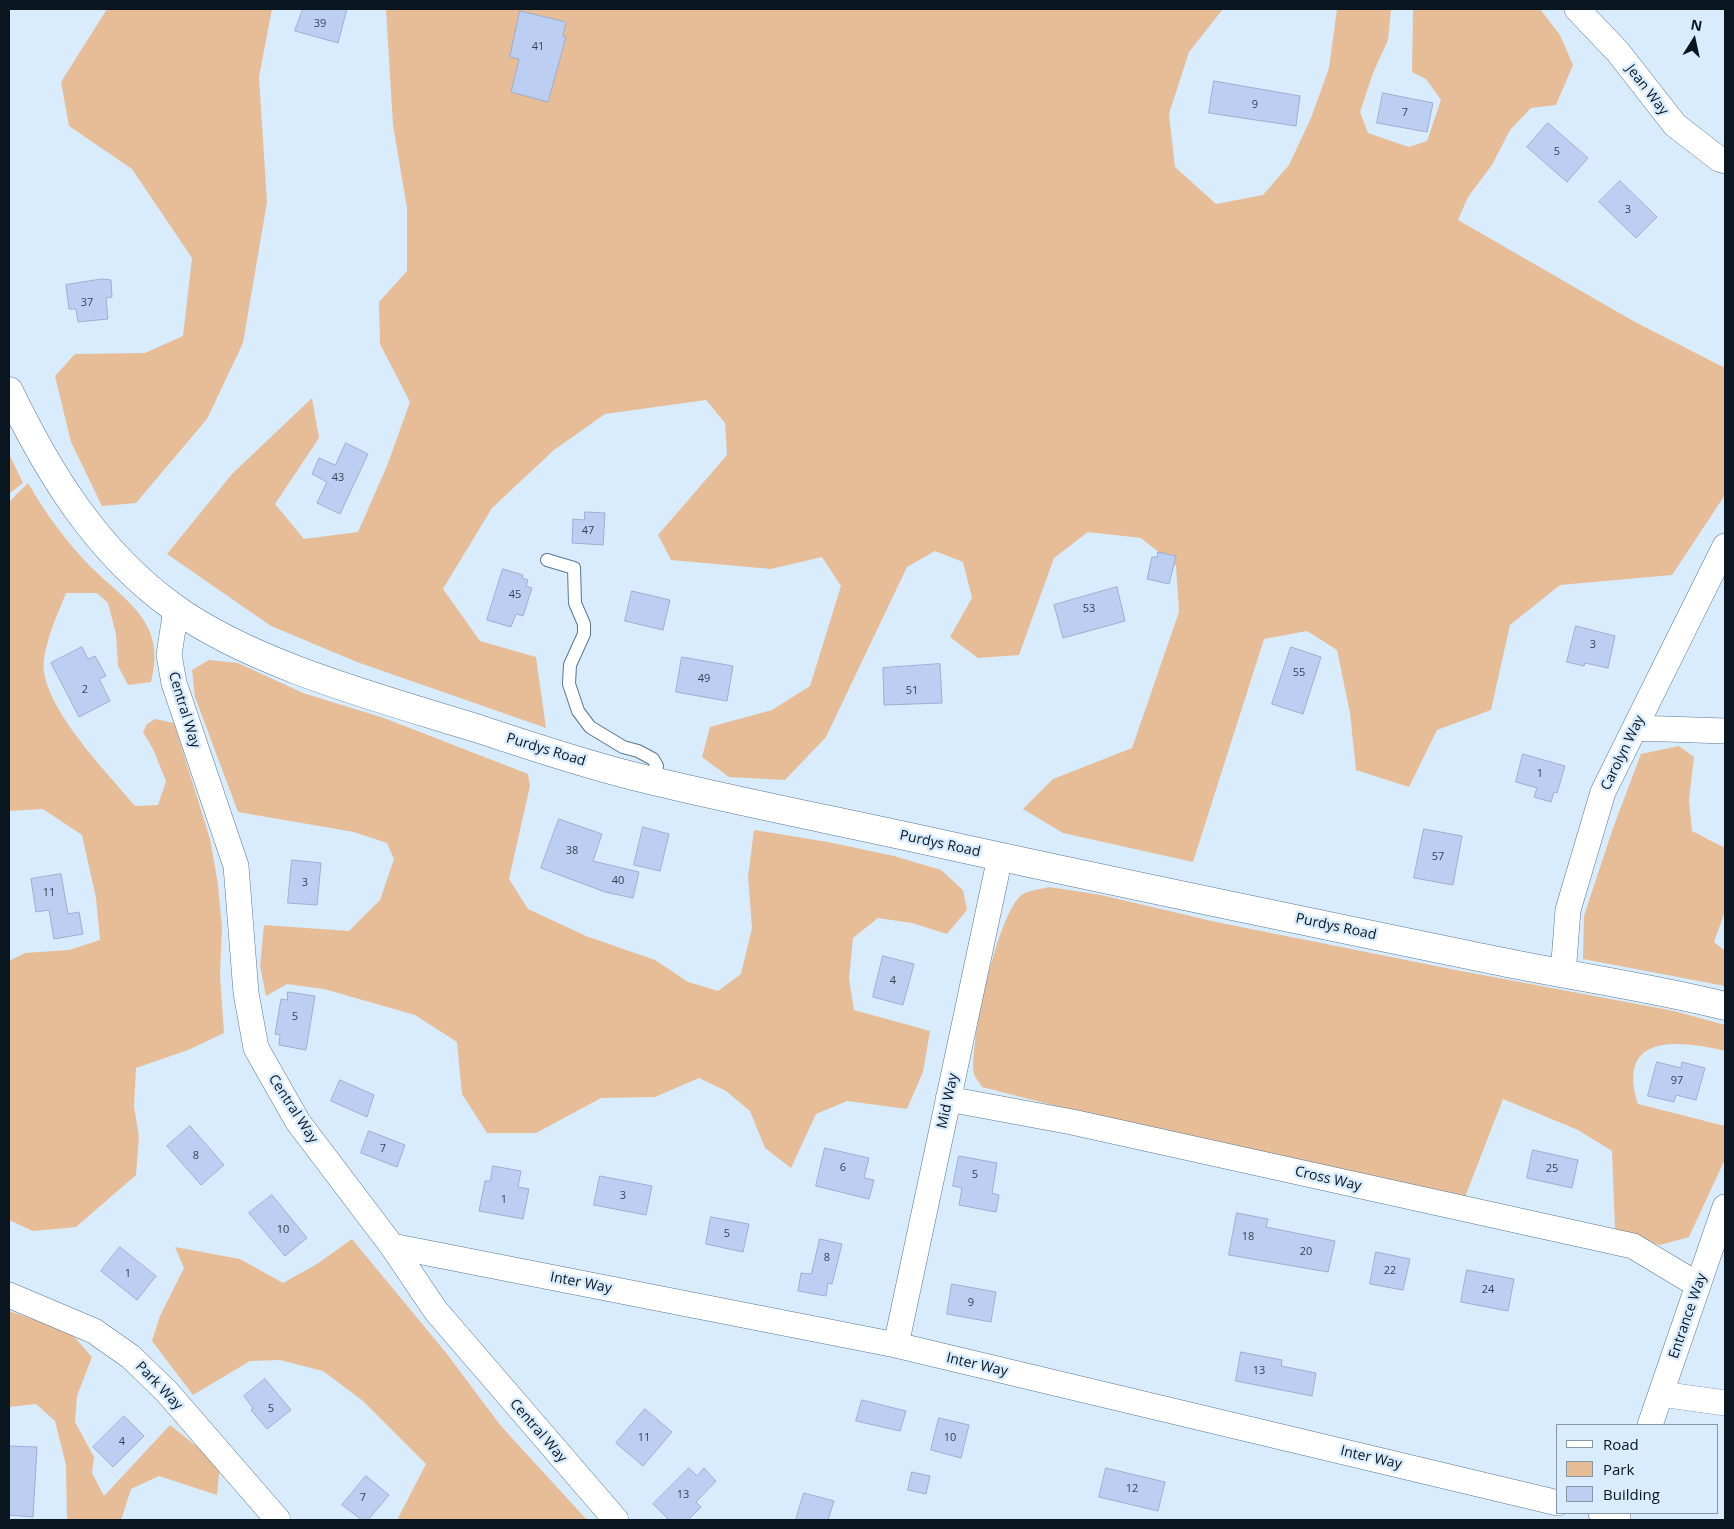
<!DOCTYPE html>
<html>
<head>
<meta charset="utf-8">
<style>
	body { margin:0 }
	#map { position:relative; width:1734px; height:1529px; overflow:hidden; background:#d8ecfe; font-family:"Open Sans",sans-serif }
	canvas { display:block }
	.frame { position:absolute; inset:0; border:10px solid #09151f; pointer-events:none }
	.legend { position:absolute; left:1556px; top:1424px; width:162px; height:90px; box-sizing:border-box; background:#d8ecfe; border:1px solid #8596a5; margin:0; padding:6px 9px; list-style:none; font-size:15px; color:#09151f }
	.legend li { display:flex; align-items:center; gap:10px; height:25px }
	.legend b { width:25px; border:1px solid #8596a5 }
	.north { position:absolute; left:1669px; top:15px; width:50px; height:50px; -webkit-text-stroke:4px #d8ecfe; paint-order:stroke; rotate:10deg; font-size:14px; font-weight:700; line-height:20px; text-align:center; color:#09151f }
	.north::after { content:''; display:block; margin:auto; width:18px; height:22px; background:#09151f; clip-path:polygon(50% 0,100% 100%,50% 72%,0 100%) }
</style>
</head>
<body>
<div id="map">
<canvas width="1734" height="1529"></canvas>
<div class="frame"></div>
<ul class="legend">
<li><b style="height:6px;background:#fff"></b>Road</li>
<li><b style="height:14px;background:#e7bd97"></b>Park</li>
<li><b style="height:14px;background:#bccef1"></b>Building</li>
</ul>
<div class="north">N</div>
</div>
<script>
const c = document.querySelector('canvas').getContext('2d');
c.lineJoin = 'round';
function paint(path, color) { c.fillStyle = color; c.fill(path, 'evenodd'); }
function stroke(path, color, width, dash) { c.strokeStyle = color; c.lineWidth = width; c.lineCap = dash ? 'butt' : 'round'; c.setLineDash(dash || []); c.stroke(path); }
function write(font, color, halo, rows, align = 'center') {
  c.font = font + ' "Open Sans",sans-serif'; c.lineWidth = 5; c.setLineDash([]); c.textBaseline = 'middle'; c.strokeStyle = halo; c.fillStyle = color; for (const [text, x, y, turn = 0] of rows) {
    c.save(); c.translate(x, y); c.rotate((+turn || 0) * Math.PI / 180); c.textAlign = isNaN(turn) ? turn : align; if (halo) c.strokeText(text, 0, 0); c.fillText(text, 0, 0); c.restore();
  }
}
const green = new Path2D(`
	M 107,9 L 272,9 L 259,77 L 267,202 L 243,343 L 207,419 L 136,503 L 102,506 L 71,442 L 55,376 L 75,354 L 145,353 L 183,336 L 192,258 L 132,169 L 69,126 L 61,82 Z
	M 386,9 L 1223,9 L 1189,52 L 1169,114 L 1175,167 L 1216,204 L 1263,195 L 1289,165 L 1311,118 L 1329,68 L 1337,9 L 1391,9 L 1388,40 L 1373,73 L 1360,112 L 1368,133 L 1409,147 L 1427,141 L 1441,100 L 1426,79 L 1412,72 L 1413,9 L 1540,9 L 1560,35 L 1573,65 L 1556,105 L 1531,108 L 1510,130 L 1492,165 L 1468,197 L 1458,220 L 1635,322 L 1725,368 L 1725,493 L 1723,498 L 1672,575 L 1560,585 L 1510,625 L 1491,710 L 1437,730 L 1409,787 L 1356,770 L 1350,713 L 1337,650 L 1307,631 L 1264,639 L 1193,862 L 1063,833 L 1023,809 L 1053,779 L 1132,748 L 1179,612 L 1176,566 L 1141,538 L 1088,532 L 1054,558 L 1019,655 L 978,658 L 950,637 L 972,598 L 963,562 L 935,551 L 907,567 L 826,737 L 785,780 L 729,777 L 702,757 L 710,727 L 772,710 L 810,686 L 841,586 L 822,557 L 771,569 L 671,560 L 658,535 L 727,455 L 725,423 L 706,400 L 605,414 L 554,450 L 492,508 L 443,589 L 480,641 L 536,657 L 546,728 L 357,662 L 271,626 L 167,554 L 232,474 L 312,398 L 319,438 L 275,504 L 304,539 L 358,532 L 387,466 L 410,402 L 380,344 L 379,302 L 407,271 L 407,208 L 393,125 Z
	M 9,454 L 23,483 L 9,494 Z
	M 28,483 C 46,514 67,543 92,568 C 111,587 138,605 149,630 C 157,648 155,664 151,682 L 128,685 L 118,666 L 116,634 L 108,603 L 97,593 L 66,593 C 58,613 47,637 44,659 C 37,702 108,773 135,806 L 158,805 L 166,781 L 153,749 L 143,732 L 147,724 L 155,719 L 174,723 L 210,839 L 218,884 L 222,928 L 220,975 L 224,1033 L 188,1050 L 136,1068 L 134,1106 L 139,1137 L 136,1175 L 76,1227 L 33,1231 L 9,1220 L 9,961 L 25,953 L 69,950 L 100,940 L 96,898 L 82,835 L 43,809 L 9,811 L 9,502 Z
	M 209,660 L 238,663 L 303,693 L 384,718 L 528,774 L 530,786 L 509,879 L 528,909 L 586,936 L 655,960 L 688,982 L 718,991 L 741,974 L 752,928 L 748,877 L 754,830 L 828,842 L 894,856 L 941,870 L 963,890 L 967,910 L 947,934 L 912,923 L 878,918 L 853,938 L 849,979 L 854,1010 L 930,1031 L 923,1072 L 907,1109 L 847,1101 L 816,1114 L 791,1168 L 765,1148 L 750,1111 L 726,1091 L 699,1078 L 655,1097 L 601,1098 L 536,1133 L 487,1133 L 462,1094 L 457,1042 L 415,1015 L 324,989 L 287,984 L 266,996 L 260,966 L 264,925 L 349,931 L 380,900 L 394,859 L 387,843 L 354,832 L 238,812 L 195,697 L 192,670 Z
	M 1679,746 L 1694,757 L 1689,800 L 1692,831 L 1725,848 L 1725,911 L 1714,942 L 1725,951 L 1725,986 L 1583,959 L 1584,916 L 1613,828 L 1641,754 Z
	M 1049,887 L 1101,895 L 1216,922 L 1456,970 L 1674,1011 L 1725,1025 L 1725,1051 C 1678,1040 1616,1033 1638,1104 L 1725,1126 L 1725,1159 L 1689,1237 L 1660,1245 L 1615,1230 L 1612,1151 L 1578,1130 L 1503,1099 L 1465,1197 L 1064,1108 L 982,1087 C 980,1083 975,1078 974,1074 C 969,1045 998,909 1023,894 C 1030,890 1042,889 1049,887 Z
	M 352,1239 L 447,1354 L 501,1426 L 587,1520 L 397,1520 L 426,1464 L 363,1401 L 323,1371 L 280,1360 L 250,1361 L 193,1395 L 152,1341 L 160,1316 L 184,1268 L 175,1247 L 240,1259 L 283,1283 L 317,1264 Z
	M 9,1311 L 69,1331 L 92,1357 L 77,1396 L 75,1422 L 94,1457 L 92,1473 L 104,1496 L 170,1425 L 220,1465 L 217,1495 L 159,1476 L 131,1489 L 121,1520 L 67,1520 L 66,1465 L 55,1421 L 36,1404 L 9,1407 Z`);
const building = new Path2D(`
	M 303,9 L 347,9 L 338,43 L 295,31 Z
	M 520,11 L 566,22 L 563,36 L 566,37 L 548,102 L 511,92 L 519,59 L 510,57 Z
	M 1214,81 L 1300,96 L 1296,126 L 1209,113 Z
	M 1383,93 L 1433,103 L 1427,132 L 1377,123 Z
	M 1548,123 L 1588,158 L 1567,182 L 1527,147 Z
	M 1620,181 L 1657,217 L 1636,238 L 1599,202 Z
	M 102,279 L 111,280 L 112,297 L 106,298 L 108,319 L 78,322 L 76,309 L 69,309 L 66,285 Z
	M 346,443 L 368,454 L 340,514 L 317,503 L 327,482 L 312,474 L 319,458 L 335,465 Z
	M 585,512 L 605,513 L 603,545 L 572,543 L 573,519 L 584,520 Z
	M 1158,552 L 1176,556 L 1169,584 L 1147,579 L 1152,557 L 1157,557 Z
	M 503,569 L 523,575 L 522,578 L 528,580 L 526,586 L 532,588 L 523,616 L 516,614 L 511,627 L 487,620 Z
	M 1117,587 L 1125,621 L 1063,638 L 1054,605 Z
	M 632,591 L 670,600 L 663,630 L 625,621 Z
	M 1576,626 L 1615,636 L 1608,668 L 1585,663 L 1584,666 L 1567,662 Z
	M 82,647 L 88,659 L 95,656 L 106,676 L 99,679 L 110,701 L 79,717 L 51,663 Z
	M 1291,647 L 1321,657 L 1303,714 L 1272,704 Z
	M 682,657 L 733,666 L 727,701 L 676,692 Z
	M 940,664 L 942,703 L 884,705 L 883,668 Z
	M 1523,754 L 1565,766 L 1557,793 L 1554,792 L 1551,802 L 1534,797 L 1537,788 L 1516,782 Z
	M 559,819 L 602,834 L 593,861 L 639,872 L 633,898 L 605,892 L 541,868 Z
	M 643,827 L 669,834 L 660,871 L 634,865 Z
	M 1424,829 L 1462,836 L 1453,885 L 1414,878 Z
	M 292,860 L 321,863 L 317,905 L 288,903 Z
	M 61,874 L 68,914 L 79,912 L 83,934 L 54,939 L 49,910 L 36,912 L 31,879 Z
	M 883,956 L 914,964 L 903,1005 L 873,997 Z
	M 288,992 L 315,996 L 306,1050 L 279,1045 L 280,1035 L 275,1034 L 281,999 L 287,1000 Z
	M 1657,1062 L 1681,1068 L 1682,1062 L 1705,1068 L 1696,1100 L 1676,1095 L 1674,1102 L 1648,1096 Z
	M 340,1080 L 374,1095 L 367,1117 L 331,1101 Z
	M 190,1126 L 224,1165 L 201,1185 L 167,1146 Z
	M 369,1131 L 405,1145 L 397,1167 L 361,1153 Z
	M 825,1148 L 869,1158 L 864,1178 L 874,1180 L 869,1199 L 816,1186 Z
	M 1533,1150 L 1578,1160 L 1572,1188 L 1527,1178 Z
	M 959,1156 L 997,1163 L 992,1193 L 999,1195 L 996,1212 L 959,1205 L 962,1188 L 953,1186 Z
	M 493,1166 L 521,1171 L 518,1187 L 529,1189 L 523,1219 L 479,1211 L 485,1181 L 490,1181 Z
	M 600,1176 L 652,1186 L 646,1215 L 594,1205 Z
	M 272,1195 L 307,1238 L 285,1256 L 249,1213 Z
	M 1237,1213 L 1268,1219 L 1266,1227 L 1335,1241 L 1328,1272 L 1229,1255 Z
	M 711,1217 L 749,1224 L 743,1252 L 706,1244 Z
	M 820,1239 L 842,1244 L 832,1284 L 828,1283 L 826,1296 L 798,1291 L 801,1273 L 811,1274 Z
	M 120,1247 L 156,1276 L 137,1300 L 101,1271 Z
	M 1376,1252 L 1410,1259 L 1403,1290 L 1370,1284 Z
	M 1467,1270 L 1514,1279 L 1508,1311 L 1461,1302 Z
	M 952,1284 L 996,1292 L 991,1322 L 947,1314 Z
	M 1241,1352 L 1282,1360 L 1281,1366 L 1316,1373 L 1312,1396 L 1236,1381 Z
	M 265,1379 L 291,1410 L 267,1429 L 251,1410 L 253,1408 L 244,1396 Z
	M 862,1400 L 906,1411 L 900,1431 L 856,1421 Z
	M 645,1409 L 672,1432 L 643,1466 L 616,1443 Z
	M 124,1416 L 144,1436 L 113,1467 L 93,1447 Z
	M 939,1418 L 969,1425 L 961,1458 L 931,1450 Z
	M 9,1446 L 37,1447 L 33,1517 L 9,1515 Z
	M 689,1468 L 697,1476 L 704,1468 L 716,1481 L 696,1502 L 701,1507 L 688,1520 L 669,1520 L 653,1504 Z
	M 1106,1468 L 1165,1482 L 1158,1511 L 1099,1497 Z
	M 912,1472 L 930,1476 L 926,1494 L 908,1490 Z
	M 366,1476 L 389,1495 L 368,1520 L 362,1520 L 342,1505 Z
	M 804,1493 L 834,1501 L 828,1520 L 796,1520 Z`);
const lane = new Path2D(`
	M 547,560 L 574,568 L 575,603 L 584,624 L 584,634 L 570,665 L 569,684 L 578,711 L 590,727 L 623,747 L 638,751 L 653,759 L 657,766 L 654,780`);
const street = new Path2D(`
	M 1577,9 L 1618,52 L 1675,125 L 1719,159 L 1725,161
	M 176,609 L 169,655 L 174,683 L 236,866 L 246,993 L 256,1048 L 298,1122 L 392,1246 L 436,1311 L 616,1520
	M 1635,728 L 1725,731
	M 1563,974 L 1568,910 L 1603,792 L 1725,546
	M 948,1099 L 1072,1122 L 1633,1246 L 1698,1285
	M 392,1246 L 896,1345 L 1558,1503
	M 9,1295 L 94,1331 L 131,1357 L 167,1392 L 278,1520
	M 896,1345 L 1000,857
	M 1661,1394 L 1725,1403
	M 1650,1425 L 1725,1207
	M 1601,1513 L 1618,1517`);
const secondary = new Path2D(`
	M 9,391 C 49,474 97,552 173,607 C 255,666 383,699 479,729 C 530,746 581,763 633,776 C 725,799 818,817 910,837 C 1104,880 1299,920 1493,960 C 1570,976 1649,987 1725,1006`);
const numberNames = [
	["39",320,24],
	["41",538,47],
	["9",1255,105],
	["7",1405,113],
	["5",1557,152],
	["3",1628,210],
	["37",87,303],
	["43",338,478],
	["47",588,531],
	["45",515,595],
	["53",1089,609],
	["3",1593,645],
	["55",1299,673],
	["49",704,679],
	["2",85,690],
	["51",912,691],
	["1",1540,774],
	["38",572,851],
	["57",1438,857],
	["40",618,881],
	["3",305,883],
	["11",49,893],
	["4",893,981],
	["5",295,1017],
	["97",1677,1081],
	["7",383,1149],
	["8",196,1156],
	["6",843,1168],
	["25",1552,1169],
	["5",975,1175],
	["3",623,1196],
	["1",504,1200],
	["10",283,1230],
	["5",727,1234],
	["18",1248,1237],
	["20",1306,1252],
	["8",827,1258],
	["22",1390,1271],
	["1",128,1274],
	["24",1488,1290],
	["9",971,1303],
	["13",1259,1371],
	["5",271,1409],
	["11",644,1438],
	["10",950,1438],
	["4",122,1442],
	["12",1132,1489],
	["13",683,1495],
	["7",363,1498]
];
const streetNames = [
	["Jean Way",1647,90,52],
	["Central Way",184,710,73],
	["Purdys Road",546,750,17],
	["Carolyn Way",1623,753,-64],
	["Purdys Road",940,844,12],
	["Purdys Road",1336,927,12],
	["Mid Way",948,1101,-78],
	["Central Way",293,1109,57],
	["Cross Way",1328,1179,13],
	["Inter Way",581,1283,11],
	["Entrance Way",1688,1316,-71],
	["Inter Way",977,1365,13],
	["Park Way",159,1386,46],
	["Central Way",538,1431,49],
	["Inter Way",1371,1458,13]
];
paint(green, '#e7bd97');
paint(building, '#bccef1');
stroke(building, '#9daed1', 1);
stroke(lane, '#587791', 14);
stroke(street, '#587791', 26);
stroke(secondary, '#587791', 29);
stroke(lane, '#fff', 12);
stroke(street, '#fff', 25);
stroke(secondary, '#fff', 28);
write('11px', '#364354', null, numberNames);
write('14px', '#09151f', '#d8ecfe', streetNames);
</script>
</body>
</html>
